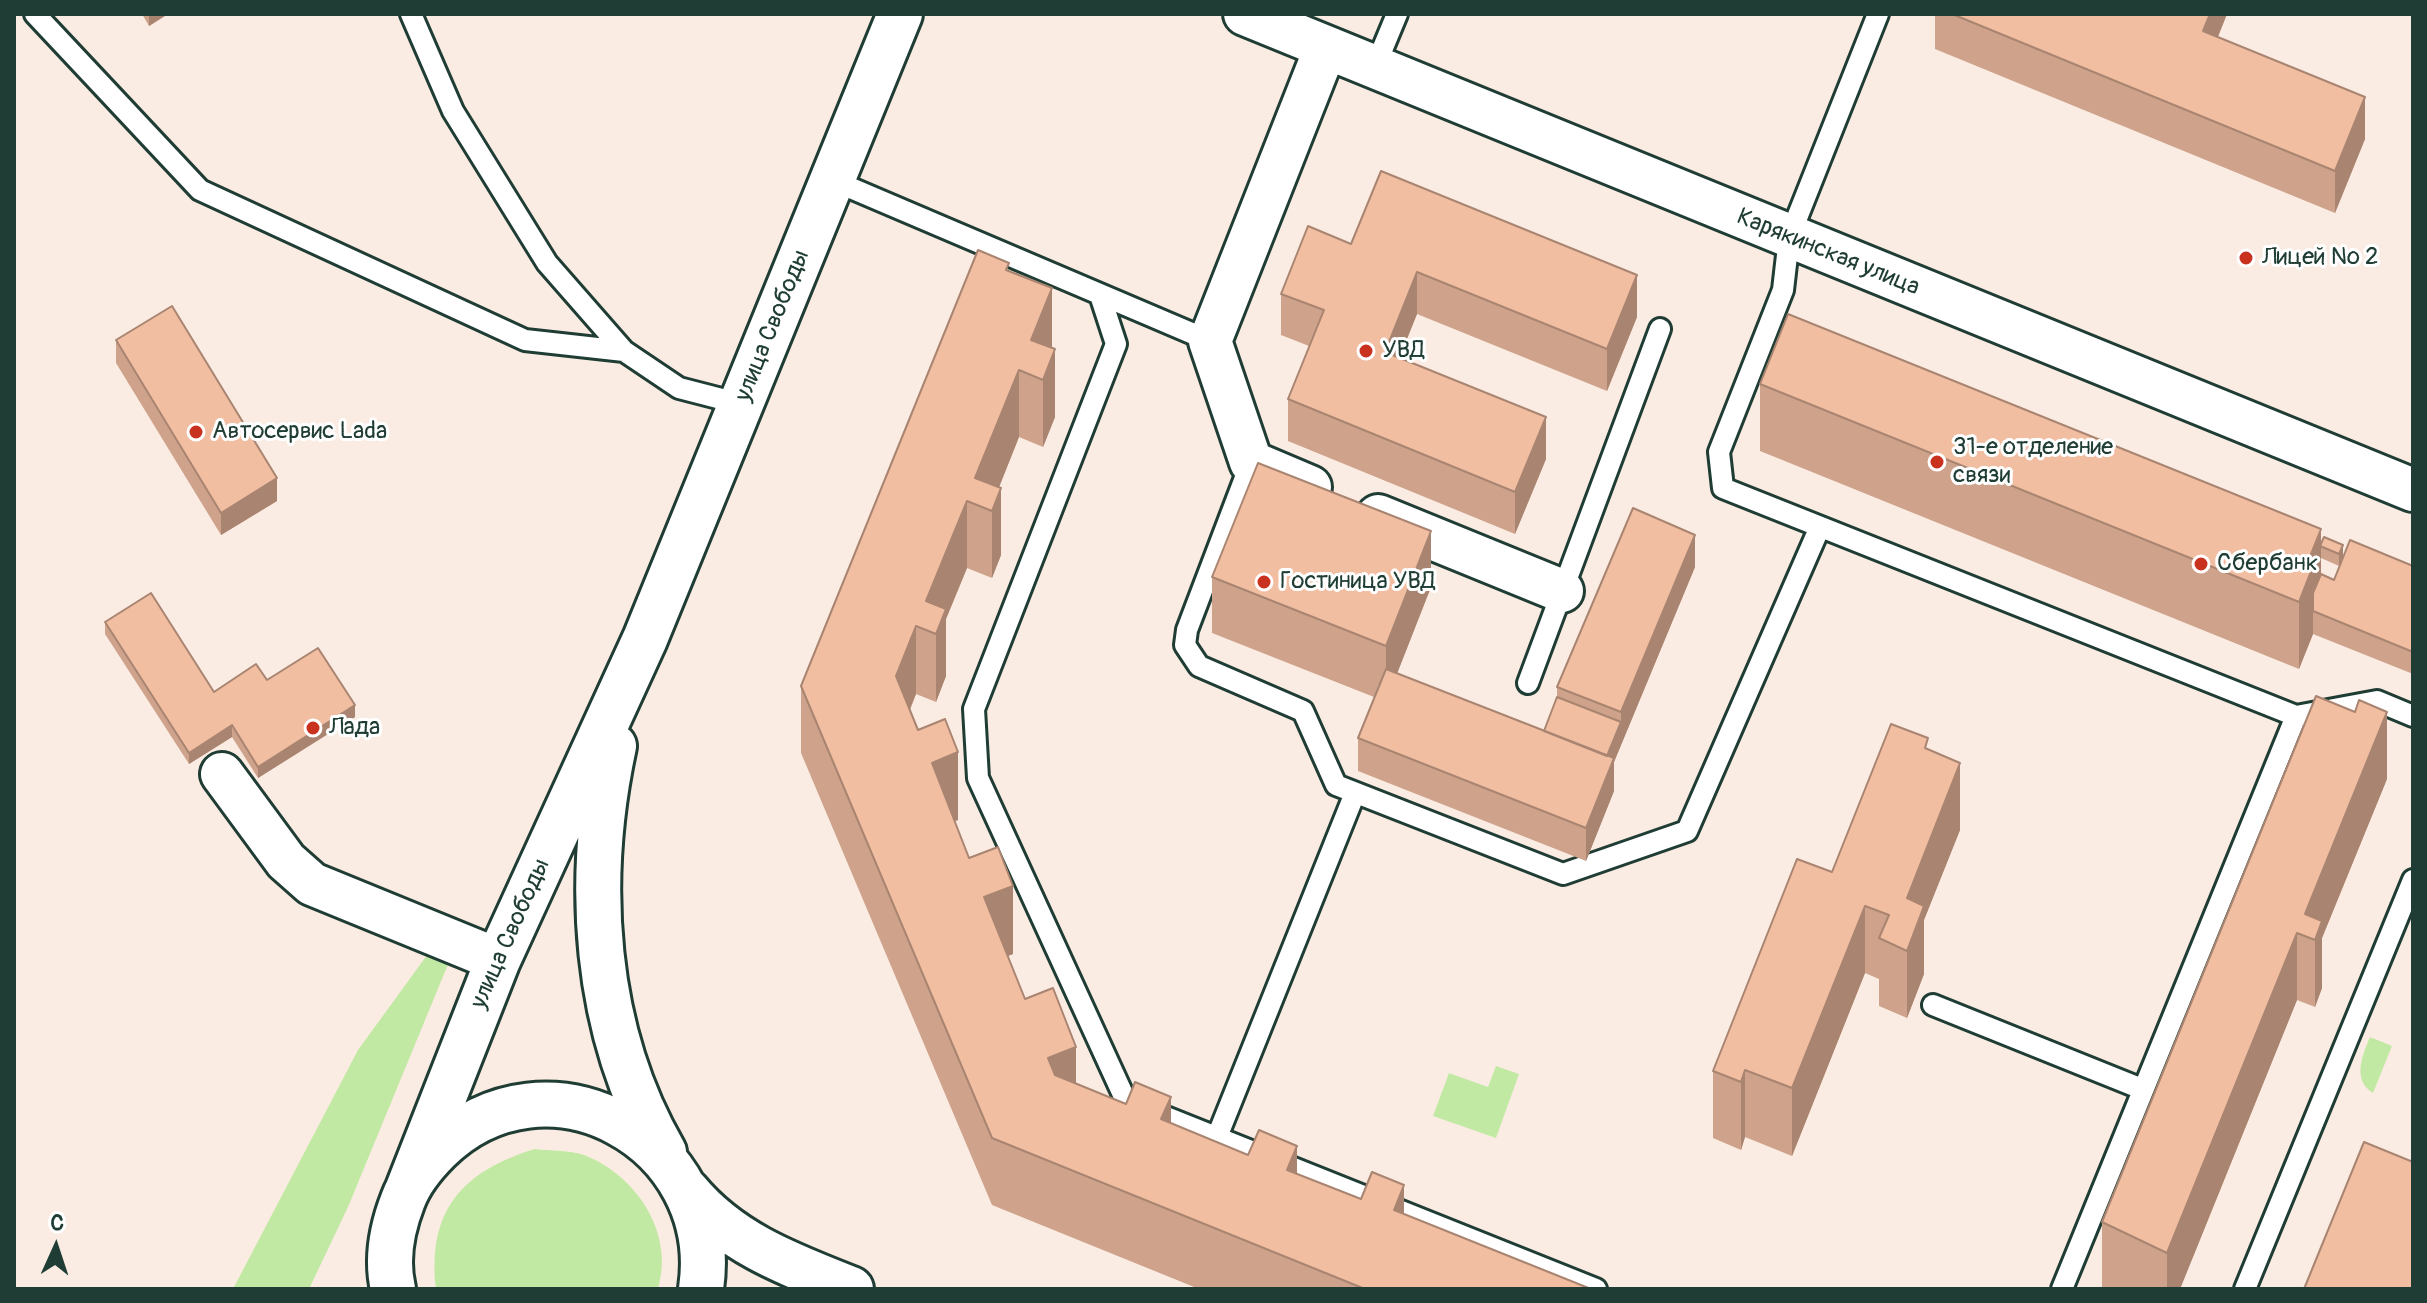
<!DOCTYPE html>
<html>
<head>
<meta charset="utf-8">
<style>
	body { margin:0 }
	#map { position:relative; width:2427px; height:1303px; overflow:hidden; background:#fbece3; font-family:Pangolin,sans-serif }
	canvas { display:block }
	.frame { position:absolute; inset:0; border:16px solid #1f3d34; pointer-events:none }
	.north { position:absolute; left:16px; top:1207px; width:80px; height:80px; -webkit-text-stroke:6px #fff; paint-order:stroke; rotate:3deg; font-size:22px; font-weight:700; line-height:32px; text-align:center; color:#1f3d34 }
	.north::after { content:''; display:block; margin:auto; width:28px; height:36px; background:#1f3d34; clip-path:polygon(50% 0,100% 100%,50% 72%,0 100%) }
</style>
</head>
<body>
<div id="map">
<canvas width="2427" height="1303"></canvas>
<div class="frame"></div>
<div class="north">С</div>
</div>
<script>
const c = document.querySelector('canvas').getContext('2d');
c.lineJoin = 'round';
function paint(path, color) { c.fillStyle = color; c.fill(path, 'evenodd'); }
function stroke(path, color, width, dash) { c.strokeStyle = color; c.lineWidth = width; c.lineCap = dash ? 'butt' : 'round'; c.setLineDash(dash || []); c.stroke(path); }
function write(font, color, halo, rows, align = 'center') {
  c.font = font + ' Pangolin,sans-serif'; c.lineWidth = 6; c.setLineDash([]); c.textBaseline = 'middle'; c.strokeStyle = halo; c.fillStyle = color; for (const [text, x, y, turn = 0] of rows) {
    c.save(); c.translate(x, y); c.rotate((+turn || 0) * Math.PI / 180); c.textAlign = isNaN(turn) ? turn : align; if (halo) c.strokeText(text, 0, 0); c.fillText(text, 0, 0); c.restore();
  }
}
const green = new Path2D(`
	M 430,951 L 449,962 L 348,1207 L 309,1289 L 233,1289 L 358,1050 Z
	M 2370,1037 L 2392,1046 L 2373,1093 C 2352,1080 2362,1056 2370,1037 Z
	M 1496,1066 L 1519,1074 L 1496,1138 L 1433,1116 L 1449,1073 L 1488,1087 Z
	M 535,1149 C 550,1151 570,1150 584,1155 C 636,1175 675,1233 658,1289 L 436,1289 C 427,1211 462,1171 535,1149 Z`);
const lane = new Path2D(`
	M 35,14 L 200,190 L 525,340 L 624,351
	M 411,14 L 453,111 L 547,263 L 624,351 L 679,388 L 741,404
	M 1878,14 L 1789,238 L 1783,290 L 1719,452 L 1723,488 L 2296,716 L 2377,701 L 2413,716
	M 1375,67 L 1397,14
	M 832,180 L 1210,341
	M 1100,295 L 1116,344 L 974,709 L 978,778 L 1126,1101 L 1596,1289
	M 1251,462 L 1187,630 L 1185,645 L 1199,666 L 1303,711 L 1336,785 L 1563,874 L 1687,831 L 1819,529
	M 1528,683 L 1660,329
	M 1933,1005 L 2142,1089
	M 1217,1137 L 1355,793
	M 2062,1289 L 2296,716
	M 2245,1289 L 2413,880`);
const street = new Path2D(`
	M 1245,14 L 2413,490
	M 1310,487 L 1251,462 L 1210,341 L 1326,47
	M 1378,516 L 1562,591
	M 222,774 L 286,861 L 312,884 L 498,960`);
const secondary = new Path2D(`
	M 614,746 C 585,881 593,1030 664,1152
	M 407,1191 L 498,960 L 645,639 L 900,14
	M 687,1191 C 730,1243 790,1265 851,1289
	M 393,1289 C 386,1259 392,1228 403,1200 C 410,1181 423,1165 438,1150 C 547,1043 723,1140 701,1289`);
const wall = new Path2D(`
	M 142,14 L 168,14 L 149,26 Z
	M 1935,14 L 2227,14 L 2218,37 L 2365,139 L 2335,213 L 1935,49 Z
	M 1351,244 L 1637,317 L 1607,391 L 1417,314 L 1399,358 L 1546,459 L 1515,534 L 1288,441 L 1288,399 L 1309,346 L 1281,335 L 1281,294 Z
	M 1009,271 L 1052,348 L 1055,417 L 1043,447 L 1019,437 L 999,487 L 1001,555 L 992,578 L 967,568 L 946,619 L 946,676 L 936,702 L 916,694 L 910,710 L 958,820 L 954,821 L 969,858 L 1013,954 L 1008,956 L 1025,999 L 1076,1083 L 1248,1155 L 1361,1199 L 1404,1214 L 1591,1289 L 1199,1289 L 992,1205 L 801,753 L 801,686 Z
	M 116,340 L 277,501 L 221,535 L 116,363 Z
	M 1760,384 L 2321,545 L 2343,555 L 2413,566 L 2413,674 L 2313,634 L 2299,669 L 1760,451 ZM 2321,558 L 2339,566 L 2334,580 L 2321,574 Z
	M 1695,567 L 1614,762 L 1614,791 L 1586,861 L 1358,771 L 1358,738 L 1374,697 L 1212,633 L 1212,577 L 1431,587 L 1397,673 L 1544,731 L 1557,697 L 1557,687 Z
	M 105,622 L 214,692 L 267,680 L 355,717 L 258,778 L 232,737 L 189,764 L 105,634 Z
	M 1928,750 L 1960,830 L 1924,920 L 1924,974 L 1907,1018 L 1879,1006 L 1879,979 L 1865,973 L 1792,1156 L 1745,1137 L 1741,1150 L 1713,1138 L 1713,1071 L 1832,872 Z
	M 2387,779 L 2322,938 L 2322,988 L 2315,1007 L 2297,1000 L 2180,1289 L 2102,1289 L 2102,1222 Z`);
const shadedWall = new Path2D(`
	M 149,14 L 168,14 L 149,26 Z
	M 2210,14 L 2227,14 L 2203,73 L 2203,31 Z
	M 2365,97 L 2365,139 L 2335,213 L 2335,171 Z
	M 1417,272 L 1417,314 L 1385,394 L 1385,352 Z
	M 1637,275 L 1637,317 L 1607,391 L 1607,349 Z
	M 1052,288 L 1052,356 L 1031,340 Z
	M 1055,349 L 1055,417 L 1043,447 L 1043,380 Z
	M 1019,370 L 1019,437 L 990,510 L 975,478 Z
	M 1546,417 L 1546,459 L 1515,534 L 1515,492 Z
	M 277,478 L 277,501 L 221,535 L 221,513 Z
	M 1001,488 L 1001,555 L 992,578 L 992,511 Z
	M 967,501 L 967,568 L 946,619 L 946,676 L 936,702 L 936,634 L 926,601 Z
	M 2321,529 L 2321,597 L 2313,611 L 2313,634 L 2299,669 L 2299,602 L 2307,564 Z
	M 1431,531 L 1431,587 L 1386,702 L 1386,646 Z
	M 1695,535 L 1695,567 L 1614,762 L 1614,791 L 1586,861 L 1586,828 L 1603,765 L 1621,722 L 1621,712 Z
	M 2343,545 L 2343,556 L 2339,566 L 2339,554 Z
	M 916,626 L 916,694 L 896,743 L 896,676 Z
	M 355,705 L 355,717 L 258,778 L 258,767 Z
	M 2387,712 L 2387,779 L 2322,938 L 2322,988 L 2315,1007 L 2315,940 L 2305,914 Z
	M 232,725 L 232,737 L 189,764 L 189,753 Z
	M 958,752 L 958,820 L 932,831 L 932,763 Z
	M 1960,763 L 1960,830 L 1924,920 L 1924,974 L 1907,1018 L 1907,898 Z
	M 1013,886 L 1013,954 L 984,965 L 984,897 Z
	M 1865,906 L 1865,973 L 1792,1156 L 1792,1088 Z
	M 2297,933 L 2297,1000 L 2180,1289 L 2167,1289 L 2167,1253 Z
	M 1076,1047 L 1076,1114 L 1048,1125 L 1048,1058 Z
	M 1745,1070 L 1745,1137 L 1741,1150 L 1741,1082 Z
	M 1171,1097 L 1171,1164 L 1161,1119 Z
	M 1297,1146 L 1297,1213 L 1287,1170 Z
	M 1404,1185 L 1404,1252 L 1394,1210 Z`);
const building = new Path2D(`
	M 1952,14 L 2210,14 L 2203,31 L 2365,97 L 2335,171 Z
	M 1381,171 L 1637,275 L 1607,349 L 1417,272 L 1385,352 L 1546,417 L 1515,492 L 1288,399 L 1324,310 L 1281,294 L 1308,226 L 1351,244 Z
	M 978,250 L 1009,263 L 1006,270 L 1052,288 L 1031,340 L 1055,349 L 1043,380 L 1019,370 L 975,478 L 1001,488 L 992,511 L 967,501 L 926,601 L 946,609 L 936,634 L 916,626 L 896,676 L 918,730 L 945,719 L 958,752 L 932,763 L 969,858 L 998,847 L 1013,886 L 984,897 L 1025,999 L 1053,988 L 1076,1047 L 1048,1058 L 1055,1075 L 1126,1104 L 1135,1082 L 1171,1097 L 1161,1119 L 1248,1155 L 1259,1130 L 1297,1146 L 1287,1170 L 1361,1199 L 1372,1172 L 1404,1185 L 1394,1210 L 1591,1289 L 1365,1289 L 992,1138 L 801,686 Z
	M 172,306 L 277,478 L 221,513 L 116,340 Z
	M 1788,314 L 2321,529 L 2307,564 L 2313,566 L 2299,602 L 1760,384 Z
	M 1258,463 L 1431,531 L 1386,646 L 1212,577 Z
	M 1633,508 L 1695,535 L 1621,712 L 1557,687 Z
	M 2324,537 L 2343,545 L 2339,554 L 2320,546 Z
	M 2350,540 L 2413,566 L 2413,652 L 2313,611 L 2313,593 L 2321,574 L 2334,580 Z
	M 151,593 L 214,692 L 256,664 L 267,680 L 318,648 L 355,705 L 258,767 L 232,725 L 189,753 L 105,622 Z
	M 1386,669 L 1614,758 L 1586,828 L 1358,738 Z
	M 2316,696 L 2355,712 L 2359,700 L 2387,712 L 2305,914 L 2322,921 L 2315,940 L 2297,933 L 2167,1253 L 2102,1222 Z
	M 1557,697 L 1621,722 L 1607,756 L 1544,731 Z
	M 1891,724 L 1928,738 L 1925,748 L 1960,763 L 1907,898 L 1924,906 L 1907,951 L 1879,938 L 1889,915 L 1865,906 L 1792,1088 L 1745,1070 L 1741,1082 L 1713,1071 L 1797,859 L 1832,872 Z
	M 2364,1142 L 2413,1162 L 2413,1289 L 2304,1289 Z`);
const markers = [
	[2246,258,8,"#c8321e"],
	[1366,351,8,"#c8321e"],
	[196,432,8,"#c8321e"],
	[1937,462,8,"#c8321e"],
	[2201,564,8,"#c8321e"],
	[1264,582,8,"#c8321e"],
	[313,728,8,"#c8321e"]
];
const streetNames = [
	["Карякинская улица",1828,253,22],
	["улица Свободы",773,326,-68],
	["улица Свободы",511,934,-66]
];
const poiNames = [
	["Лицей № 2",2262,258],
	["УВД",1382,351],
	["Автосервис Lada",212,432],
	["31-е отделение",1953,448],
	["связи",1953,476],
	["Сбербанк",2217,564],
	["Гостиница УВД",1280,582],
	["Лада",329,728]
];
paint(green, '#c2e9a3');
stroke(lane, '#1f3d34', 26);
stroke(street, '#1f3d34', 48);
stroke(secondary, '#1f3d34', 50);
stroke(lane, '#fff', 20);
stroke(street, '#fff', 42);
stroke(secondary, '#fff', 44);
paint(wall, '#cfa38b');
paint(shadedWall, '#a98571');
paint(building, '#f1bea2');
stroke(building, '#a98571', 2);
for (const [x, y, r, color] of markers) { const dot = new Path2D(); dot.arc(x, y, r, 0, 2 * Math.PI); c.fillStyle = color; c.fill(dot); stroke(dot, '#fff', 3); }
write('24px', '#1f3d34', '#fff', streetNames);
write('24px', '#1f3d34', '#fff', poiNames, 'left');
</script>
</body>
</html>
